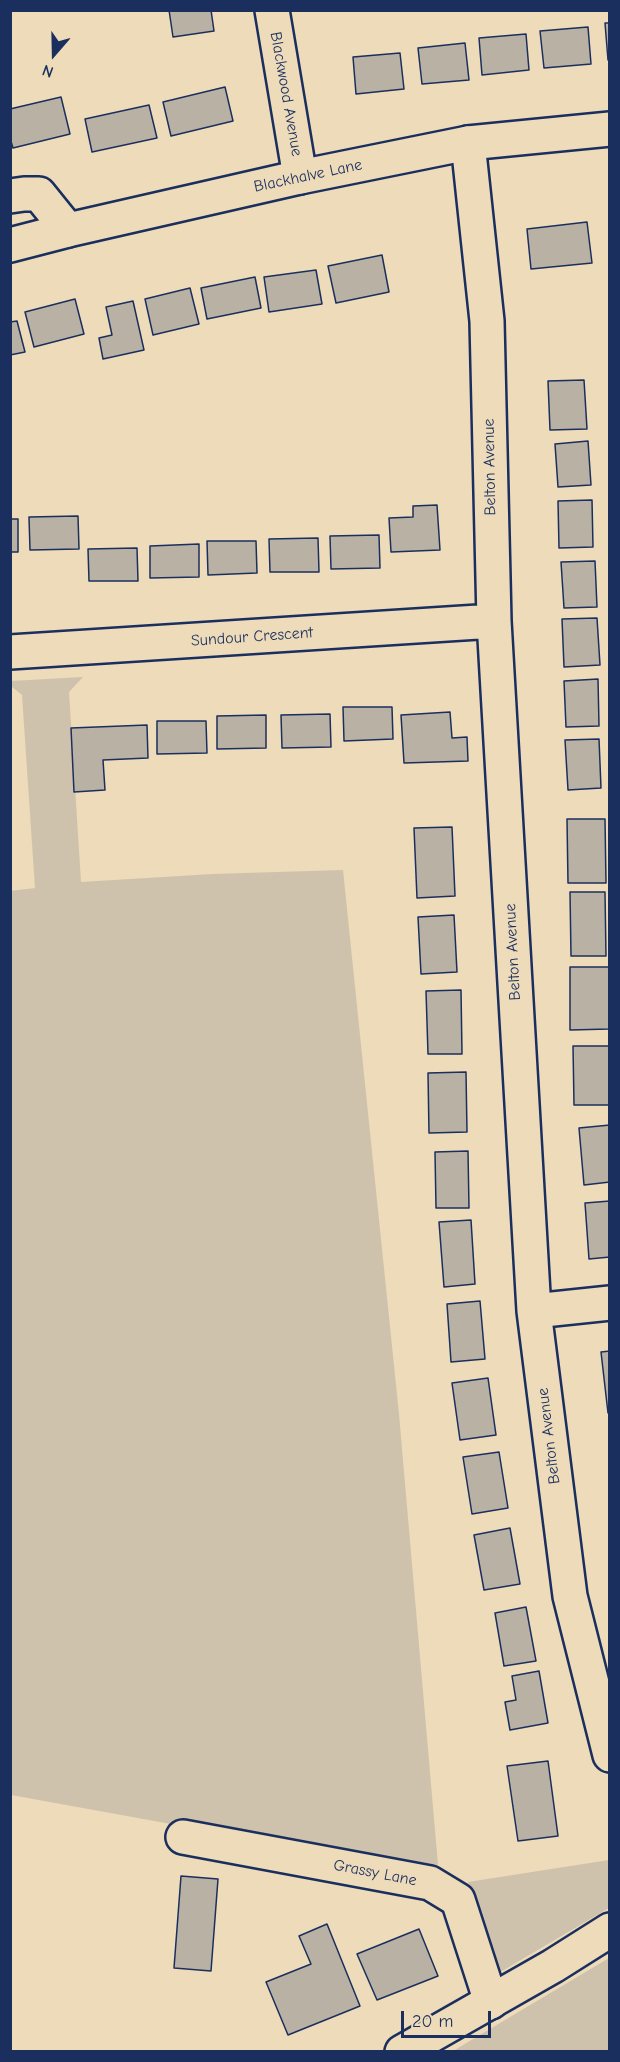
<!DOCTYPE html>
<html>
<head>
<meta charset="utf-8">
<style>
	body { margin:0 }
	#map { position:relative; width:620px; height:2062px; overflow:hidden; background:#eddbb9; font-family:"Comic Neue",sans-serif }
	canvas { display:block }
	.frame { position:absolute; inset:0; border:12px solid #1b2f5e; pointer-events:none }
	.north { position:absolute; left:24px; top:24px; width:60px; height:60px; -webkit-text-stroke:4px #eddbb9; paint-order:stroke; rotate:200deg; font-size:16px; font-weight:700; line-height:24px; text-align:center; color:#1b2f5e }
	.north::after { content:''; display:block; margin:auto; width:21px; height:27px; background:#1b2f5e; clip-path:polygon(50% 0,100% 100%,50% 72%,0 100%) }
	.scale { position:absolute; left:401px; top:2011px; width:90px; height:27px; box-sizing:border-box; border:3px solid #1b2f5e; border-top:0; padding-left:8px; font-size:18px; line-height:21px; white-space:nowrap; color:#1b2f5e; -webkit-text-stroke:4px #eddbb9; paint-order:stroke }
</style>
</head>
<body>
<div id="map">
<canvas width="620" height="2062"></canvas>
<div class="frame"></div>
<div class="north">N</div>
<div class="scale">20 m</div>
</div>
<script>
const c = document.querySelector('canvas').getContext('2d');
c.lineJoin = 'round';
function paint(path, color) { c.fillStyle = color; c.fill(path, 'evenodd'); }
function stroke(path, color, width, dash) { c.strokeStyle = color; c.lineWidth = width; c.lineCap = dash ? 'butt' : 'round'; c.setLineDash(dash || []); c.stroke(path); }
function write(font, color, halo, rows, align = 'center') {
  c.font = font + ' "Comic Neue",sans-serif'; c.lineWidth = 4.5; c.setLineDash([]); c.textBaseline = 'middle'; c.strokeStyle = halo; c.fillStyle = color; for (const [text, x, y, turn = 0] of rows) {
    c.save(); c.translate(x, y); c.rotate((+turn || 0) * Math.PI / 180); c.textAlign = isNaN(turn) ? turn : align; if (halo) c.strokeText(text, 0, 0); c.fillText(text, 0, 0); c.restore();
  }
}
const green = new Path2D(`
	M 83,677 L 69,692 L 81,882 L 212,874 L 343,870 L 399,1414 L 438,1865 L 189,1825 L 171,1824 L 11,1795 L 10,891 L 35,888 L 22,695 L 11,686 L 11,681 Z
	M 609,1860 L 609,1908 L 497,1974 L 468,1882 Z
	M 609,1958 L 609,2051 L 453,2051 Z`);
const building = new Path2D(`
	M 169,10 L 211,10 L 214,31 L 173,37 Z
	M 605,23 L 610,23 L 610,60 L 608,60 Z
	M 588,27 L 591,64 L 544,68 L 540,31 Z
	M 526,34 L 529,70 L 482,75 L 479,38 Z
	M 465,43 L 469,80 L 422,84 L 418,48 Z
	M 400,53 L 404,89 L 356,94 L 353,57 Z
	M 225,87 L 233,121 L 171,136 L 163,102 Z
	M 61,97 L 70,134 L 13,148 L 10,138 L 10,109 Z
	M 149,105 L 157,138 L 92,152 L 85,119 Z
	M 587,222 L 592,263 L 531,269 L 527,229 Z
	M 382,255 L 389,292 L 336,303 L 328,266 Z
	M 316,270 L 322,304 L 269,312 L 264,277 Z
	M 255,277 L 261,308 L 207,319 L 201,288 Z
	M 190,288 L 199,324 L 153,335 L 145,299 Z
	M 75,299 L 84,334 L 34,347 L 25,312 Z
	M 133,301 L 144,350 L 103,359 L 99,338 L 112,335 L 106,307 Z
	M 17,321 L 25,352 L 10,355 L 10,322 Z
	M 584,380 L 587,429 L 550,430 L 548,381 Z
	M 588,441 L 591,485 L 558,487 L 555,444 Z
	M 592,500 L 593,547 L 559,548 L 558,501 Z
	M 437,505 L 440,550 L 391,552 L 389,518 L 413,517 L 413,506 Z
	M 78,516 L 79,549 L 30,550 L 29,517 Z
	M 10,519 L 18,519 L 18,552 L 10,552 Z
	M 379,535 L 380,568 L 331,569 L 330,536 Z
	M 318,538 L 319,572 L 270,572 L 269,539 Z
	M 207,541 L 256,541 L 257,573 L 208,575 Z
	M 199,544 L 199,577 L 150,578 L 150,546 Z
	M 137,548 L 138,581 L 89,581 L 88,549 Z
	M 595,561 L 597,607 L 564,608 L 561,562 Z
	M 597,618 L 600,665 L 564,667 L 562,619 Z
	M 598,679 L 599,726 L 566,727 L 564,681 Z
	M 343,707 L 392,707 L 393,739 L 344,741 Z
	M 450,712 L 452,738 L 467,737 L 468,761 L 404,763 L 401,715 Z
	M 330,714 L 331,747 L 282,748 L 281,715 Z
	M 266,715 L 266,748 L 217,749 L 217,716 Z
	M 157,721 L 206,721 L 207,753 L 157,754 Z
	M 147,725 L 148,758 L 103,760 L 105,790 L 74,792 L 71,728 Z
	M 599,739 L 601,788 L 568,790 L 565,740 Z
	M 567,819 L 605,819 L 606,883 L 568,883 Z
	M 452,827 L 455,896 L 417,898 L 414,828 Z
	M 570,892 L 605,892 L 606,956 L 571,956 Z
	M 454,915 L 457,972 L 421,974 L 418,917 Z
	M 570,967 L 609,967 L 609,1029 L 570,1030 Z
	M 461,990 L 462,1054 L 428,1054 L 426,991 Z
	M 573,1046 L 610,1046 L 610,1105 L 574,1105 Z
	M 466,1072 L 467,1132 L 429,1133 L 428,1073 Z
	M 610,1125 L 610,1182 L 584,1185 L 579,1128 Z
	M 468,1151 L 469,1208 L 436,1208 L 435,1152 Z
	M 610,1201 L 610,1257 L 589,1259 L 585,1203 Z
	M 471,1220 L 475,1284 L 444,1287 L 439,1222 Z
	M 480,1301 L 485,1359 L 451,1362 L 447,1304 Z
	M 610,1351 L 610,1413 L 608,1413 L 601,1352 Z
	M 488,1378 L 496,1435 L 460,1440 L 452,1383 Z
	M 499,1452 L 508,1508 L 472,1514 L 463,1457 Z
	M 510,1528 L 520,1584 L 484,1590 L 474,1535 Z
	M 526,1607 L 536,1661 L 504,1666 L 495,1613 Z
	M 539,1671 L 548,1723 L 510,1730 L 505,1702 L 516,1700 L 512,1676 Z
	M 548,1761 L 558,1836 L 518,1841 L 507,1766 Z
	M 181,1876 L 218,1879 L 211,1971 L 174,1968 Z
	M 327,1924 L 360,2006 L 288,2035 L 266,1982 L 311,1964 L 299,1936 Z
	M 419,1929 L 438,1976 L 377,2000 L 357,1954 Z`);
const minor = new Path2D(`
	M 272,10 L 300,177
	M 468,143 L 487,321 L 494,621 L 534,1311 L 570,1596 L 610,1755
	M 10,196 L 24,194 L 39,194 L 68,230
	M 10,652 L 494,621
	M 534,1311 L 610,1303
	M 183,1837 L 430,1883 L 458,1900 L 491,2002`);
const major = new Path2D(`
	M 10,245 L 68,230 L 300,177 L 468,143 L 610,129`);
const highway = new Path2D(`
	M 402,2052 L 553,1966 L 610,1930`);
const streetNames = [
	["Blackwood Avenue",286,94,80],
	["Blackhalve Lane",308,176,-12],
	["Belton Avenue",490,467,-91],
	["Sundour Crescent",252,637,-4],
	["Belton Avenue",513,952,-93],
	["Belton Avenue",549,1436,-97],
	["Grassy Lane",375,1873,11]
];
paint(green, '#cfc2ac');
paint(building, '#b9b1a3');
stroke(building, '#1b2f5e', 1.5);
stroke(minor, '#1b2f5e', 38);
stroke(major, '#1b2f5e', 38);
stroke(highway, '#1b2f5e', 38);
stroke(minor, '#eddbb9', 33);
stroke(major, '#eddbb9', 33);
stroke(highway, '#eddbb9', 33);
write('16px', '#1b2f5e', '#eddbb9', streetNames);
</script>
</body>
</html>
